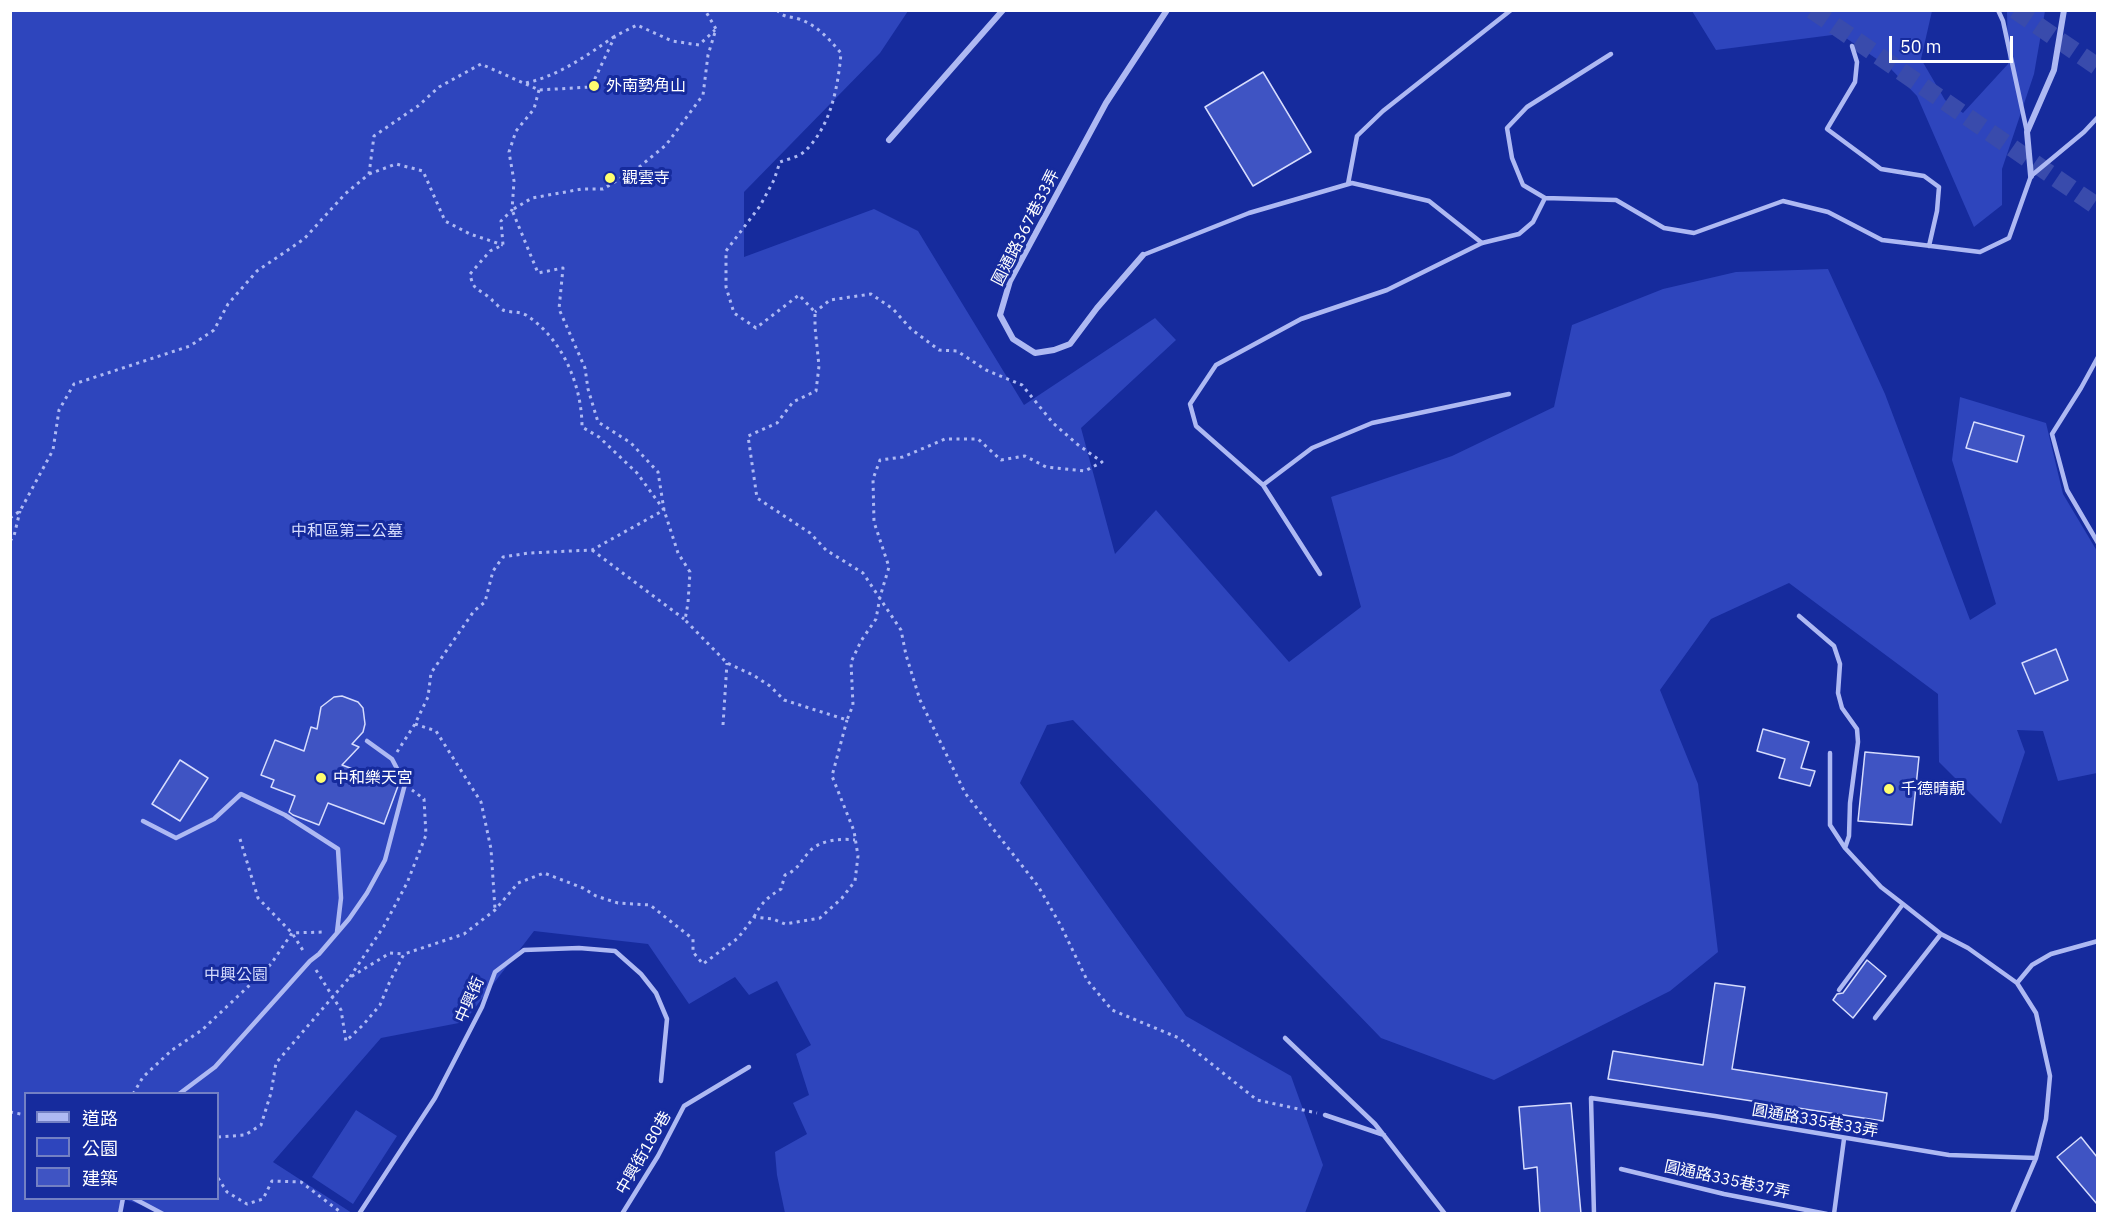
<!DOCTYPE html>
<html>
<head>
<meta charset="utf-8">
<style>
	body { margin:0 }
	#map { position:relative; width:2108px; height:1224px; overflow:hidden; background:#162b9d; font-family:"IBM Plex Sans","Noto Sans TC",sans-serif }
	canvas { display:block }
	.frame { position:absolute; inset:0; border:12px solid #fff; pointer-events:none }
	.legend { position:absolute; left:24px; top:1092px; width:195px; height:108px; box-sizing:border-box; background:#162b9d; border:2px solid #7380c4; margin:0; padding:8px 10px; list-style:none; font-size:18px; color:#fff }
	.legend li { display:flex; align-items:center; gap:12px; height:30px }
	.legend b { width:30px; border:2px solid #7380c4 }
	.scale { position:absolute; left:1889px; top:36px; width:124px; height:27px; box-sizing:border-box; border:3px solid #fff; border-top:0; padding-left:8px; font-size:18px; line-height:21px; white-space:nowrap; color:#fff; -webkit-text-stroke:4px #162b9d; paint-order:stroke }
</style>
</head>
<body>
<div id="map">
<canvas width="2108" height="1224"></canvas>
<div class="frame"></div>
<ul class="legend">
<li><b style="height:8px;background:#aeb9f3"></b>道路</li>
<li><b style="height:16px;background:#2e45bd"></b>公園</li>
<li><b style="height:16px;background:#3f54c3"></b>建築</li>
</ul>
<div class="scale">50 m</div>
</div>
<script>
const c = document.querySelector('canvas').getContext('2d');
c.lineJoin = 'round';
function paint(path, color) { c.fillStyle = color; c.fill(path, 'evenodd'); }
function stroke(path, color, width, dash) { c.strokeStyle = color; c.lineWidth = width; c.lineCap = dash ? 'butt' : 'round'; c.setLineDash(dash || []); c.stroke(path); }
function write(font, color, halo, rows, align = 'center') {
  c.font = font + ' "IBM Plex Sans","Noto Sans TC",sans-serif'; c.lineWidth = 6; c.setLineDash([]); c.textBaseline = 'middle'; c.strokeStyle = halo; c.fillStyle = color; for (const [text, x, y, turn = 0] of rows) {
    c.save(); c.translate(x, y); c.rotate((+turn || 0) * Math.PI / 180); c.textAlign = isNaN(turn) ? turn : align; if (halo) c.strokeText(text, 0, 0); c.fillText(text, 0, 0); c.restore();
  }
}
const green = new Path2D(`
	M 10,11 L 908,11 L 880,53 L 744,192 L 744,257 L 874,209 L 918,231 L 1024,405 L 1155,318 L 1176,340 L 1081,428 L 1115,554 L 1156,510 L 1289,662 L 1361,607 L 1331,497 L 1452,456 L 1554,407 L 1572,325 L 1663,289 L 1736,272 L 1828,269 L 1885,394 L 1970,620 L 1996,604 L 1952,460 L 1960,397 L 2046,423 L 2063,494 L 2097,551 L 2097,773 L 2058,781 L 2043,731 L 2017,730 L 2025,752 L 2001,824 L 1939,762 L 1938,694 L 1789,583 L 1711,619 L 1660,690 L 1698,784 L 1718,952 L 1670,991 L 1494,1080 L 1381,1038 L 1073,720 L 1047,725 L 1020,783 L 1186,1016 L 1291,1076 L 1323,1165 L 1305,1213 L 785,1213 L 777,1175 L 775,1152 L 807,1134 L 793,1103 L 809,1095 L 796,1054 L 811,1045 L 777,981 L 749,995 L 735,977 L 689,1004 L 648,944 L 534,931 L 464,1022 L 381,1038 L 273,1162 L 352,1213 L 165,1213 L 124,1199 L 218,1198 L 218,1094 L 26,1094 L 26,1198 L 122,1199 L 119,1213 L 11,1213 Z
	M 1692,11 L 1932,11 L 1921,59 L 1945,100 L 1963,113 L 2008,64 L 2007,11 L 2045,11 L 2034,74 L 2002,169 L 2002,205 L 1974,227 L 1917,96 L 1890,68 L 1840,34 L 1716,50 Z
	M 356,1110 L 397,1136 L 353,1204 L 312,1177 Z`);
const building = new Path2D(`
	M 1263,72 L 1311,152 L 1253,186 L 1205,107 Z
	M 1974,422 L 2024,436 L 2017,462 L 1966,448 Z
	M 2056,649 L 2068,680 L 2035,694 L 2022,663 Z
	M 342,696 L 358,702 L 363,708 L 365,724 L 363,732 L 352,744 L 359,747 L 342,765 L 398,786 L 384,824 L 328,803 L 319,825 L 293,815 L 289,812 L 295,796 L 271,787 L 274,780 L 261,775 L 275,740 L 304,751 L 311,727 L 317,729 L 321,707 L 334,697 Z
	M 1763,729 L 1809,742 L 1801,768 L 1815,771 L 1810,786 L 1779,778 L 1785,759 L 1757,751 Z
	M 1865,752 L 1919,757 L 1912,825 L 1858,821 Z
	M 180,760 L 208,778 L 180,821 L 152,804 Z
	M 1867,960 L 1886,976 L 1853,1018 L 1833,1000 L 1837,994 L 1843,993 Z
	M 1715,983 L 1745,987 L 1732,1069 L 1887,1093 L 1883,1121 L 1608,1079 L 1613,1051 L 1703,1065 Z
	M 1571,1103 L 1581,1214 L 1540,1214 L 1537,1167 L 1524,1169 L 1519,1107 Z
	M 2081,1137 L 2097,1157 L 2097,1204 L 2057,1157 Z`);
const highwayTunnel = new Path2D(`
	M 1812,10 L 2098,207
	M 2015,10 L 2098,67`);
const path = new Path2D(`
	M 777,10 C 784,18 789,16 799,19 C 817,25 829,39 841,53 C 838,87 831,126 805,151 C 799,157 788,159 780,162 L 774,180 L 760,206 L 726,251 L 726,287 L 734,313 L 756,328 L 799,295 L 815,312 L 815,327 L 819,366 L 816,391 L 793,402 L 777,423 L 748,436 L 757,498 L 810,533 L 826,550 L 863,573 L 901,630 L 906,655 L 920,700 L 965,793 L 1038,886 L 1061,926 L 1087,980 L 1112,1010 L 1179,1038 L 1257,1100 L 1317,1113
	M 526,83 C 560,75 586,56 615,36
	M 539,90 L 534,109 L 516,131 L 509,152 L 514,181 L 512,210 L 501,221 L 503,245 L 490,251 L 470,274 C 471,278 472,284 475,287 C 480,292 488,295 493,301 C 496,303 500,309 503,310 C 510,313 519,311 526,315 C 562,338 582,385 582,427 L 599,437 L 637,473 L 664,510 L 678,553 L 690,572 L 688,603 L 685,620 L 727,663 L 753,675 L 770,686 L 784,700 L 847,720 L 853,705 L 851,662 L 861,641 L 876,619 L 880,597 L 889,567 L 874,522 L 873,479 L 880,460 L 903,457 L 945,439 L 978,439 L 1001,460 L 1025,456 L 1046,467 L 1085,471 L 1102,462 L 1077,444 L 1053,423 L 1022,385 L 986,370 L 957,351 L 939,350 L 911,329 L 893,309 L 871,294 L 830,300 L 815,312
	M 369,174 L 396,164 L 423,171 L 445,221 L 470,234 L 503,245
	M 10,518 L 20,511 L 53,450 L 59,410 L 74,384 L 190,346 L 214,330 L 228,304 L 257,271 L 304,239 L 345,194 L 369,174 L 374,136 L 418,106 L 439,87 L 481,64 L 539,90 L 591,87 L 615,36 L 637,25 L 672,41 L 699,45 L 715,30
	M 10,541 L 14,536 L 20,511
	M 592,550 L 684,619
	M 415,724 L 436,731 L 481,802 L 491,849 L 495,909
	M 723,725 L 727,663
	M 397,752 L 415,724 L 428,697 L 431,673 L 474,611 L 485,602 L 493,571 L 503,557 L 529,553 L 592,550 L 664,510 L 658,472 L 631,443 L 598,422 L 588,389 L 585,368 L 559,309 L 563,268 L 538,273 L 512,210 L 532,198 L 582,189 L 603,189 L 638,168 L 666,145 L 703,95 L 708,55 L 716,29 L 705,10
	M 240,839 L 258,898 L 292,933 L 304,952
	M 754,917 C 761,903 768,897 781,889 L 785,875 C 798,870 800,862 809,852 C 819,840 841,838 855,840
	M 316,970 L 341,1010 L 346,1041 L 363,1025 L 380,1005 L 390,981 L 404,954 L 464,934 L 495,910 L 518,883 L 544,873 L 583,888 L 596,896 L 618,903 L 650,905 L 693,939 L 693,952 L 703,964 L 738,938 L 754,917 L 773,919 L 785,924 L 820,918 L 842,898 L 855,881 L 858,856 L 854,831 L 832,776 L 847,720
	M 350,977 L 384,926 L 407,883 L 426,835 L 424,799 L 412,790
	M 133,1094 L 143,1077 L 172,1050 L 202,1030 L 253,982 L 271,964 L 292,933 L 323,932
	M 10,1112 L 26,1115
	M 218,1137 L 245,1135 L 261,1125 L 271,1093 L 276,1063 L 349,978 L 390,953 L 404,954
	M 218,1178 L 227,1192 L 247,1204 L 263,1199 L 272,1181 L 301,1182 L 343,1214`);
const lane = new Path2D(`
	M 1998,10 L 2003,21 L 2027,132
	M 1852,46 L 1857,62 L 1855,82 L 1827,129 L 1881,169 L 1924,176 L 1939,187 L 1937,211 L 1929,246
	M 1348,184 L 1357,136 L 1383,111 L 1511,10
	M 1545,198 L 1523,185 L 1512,158 L 1507,128 L 1527,107 L 1611,54
	M 1143,255 L 1249,213 L 1352,183 L 1429,201 L 1482,243
	M 2098,357 L 2081,388 L 2052,434 L 2067,490 L 2098,543
	M 1263,485 L 1312,448 L 1372,423 L 1509,394
	M 1320,574 L 1263,485 L 1196,426 L 1190,404 L 1216,365 L 1301,319 L 1387,290 L 1482,243 L 1519,234 L 1533,222 L 1545,198 L 1616,200 L 1664,228 L 1694,233 L 1783,201 L 1828,212 L 1882,240 L 1980,252 L 2009,238 L 2031,176 L 2084,132 L 2098,117
	M 1799,616 L 1834,646 L 1840,664 L 1838,693 L 1842,708 L 1857,729 L 1858,742 L 1850,803 L 1849,836 L 1845,848
	M 1830,753 L 1830,825 L 1845,848 L 1881,887 L 1903,904 L 1941,934 L 1968,948 L 2017,983 L 2036,1013 L 2050,1076 L 2046,1119 L 2036,1158 L 2012,1214
	M 143,821 L 176,838 L 214,819 L 241,794 L 285,815 L 338,849 L 341,898 L 337,932
	M 2017,983 L 2032,965 L 2051,954 L 2098,941
	M 1839,990 L 1903,904
	M 1875,1018 L 1941,934
	M 1285,1038 L 1375,1124 L 1445,1214
	M 179,1094 L 215,1067 L 310,961 L 319,954 L 349,919 L 367,893 L 385,860 L 405,784 L 392,759 L 367,741
	M 1325,1115 L 1384,1135
	M 1621,1169 L 1724,1194 L 1827,1214
	M 133,1198 L 163,1214
	M 120,1214 L 123,1198
	M 359,1214 L 435,1098 L 482,1007 L 495,972 L 524,950 L 579,948 L 615,951 L 641,974 L 656,993 L 667,1019 L 661,1081
	M 622,1214 L 658,1156 L 684,1106 L 749,1067
	M 1594,1214 L 1591,1098 L 1715,1116 L 1949,1155 L 2036,1158
	M 1834,1214 L 1844,1139`);
const street = new Path2D(`
	M 889,140 L 1003,10
	M 2031,176 L 2027,132 L 2054,70 L 2064,10
	M 1143,255 L 1097,308 L 1070,344 L 1054,350 L 1035,353 L 1013,339 L 1000,315 L 1010,281 L 1106,103 L 1167,10`);
const markers = [
	[594,86,6,"#fffe6f"],
	[610,178,6,"#fffe6f"],
	[321,778,6,"#fffe6f"],
	[1889,789,6,"#fffe6f"]
];
const poiNames = [
	["外南勢角山",606,86],
	["觀雲寺",622,178],
	["中和樂天宮",333,778],
	["千德晴靚",1901,789]
];
const streetNames = [
	["圓通路367巷33弄",1026,228,-63],
	["中興街",470,1000,-66],
	["圓通路335巷33弄",1815,1121,10],
	["中興街180巷",644,1153,-60],
	["圓通路335巷37弄",1727,1180,12]
];
const parkNames = [
	["中和區第二公墓",347,531],
	["中興公園",236,975]
];
paint(green, '#2e45bd');
paint(building, '#3f54c3');
stroke(building, '#d6dcfd', 1.5);
stroke(highwayTunnel, '#394bac', 18, [18, 9]);
stroke(path, '#aeb9f3', 3, [3, 4.5]);
stroke(lane, '#aeb9f3', 4.5);
stroke(street, '#aeb9f3', 6);
for (const [x, y, r, color] of markers) { const dot = new Path2D(); dot.arc(x, y, r, 0, 2 * Math.PI); c.fillStyle = color; c.fill(dot); stroke(dot, '#162b9d', 2); }
write('16px', '#fff', '#162b9d', poiNames, 'left');
write('16px', '#fff', '#162b9d', streetNames);
write('16px', '#d6dcfd', '#162b9d', parkNames);
</script>
</body>
</html>
